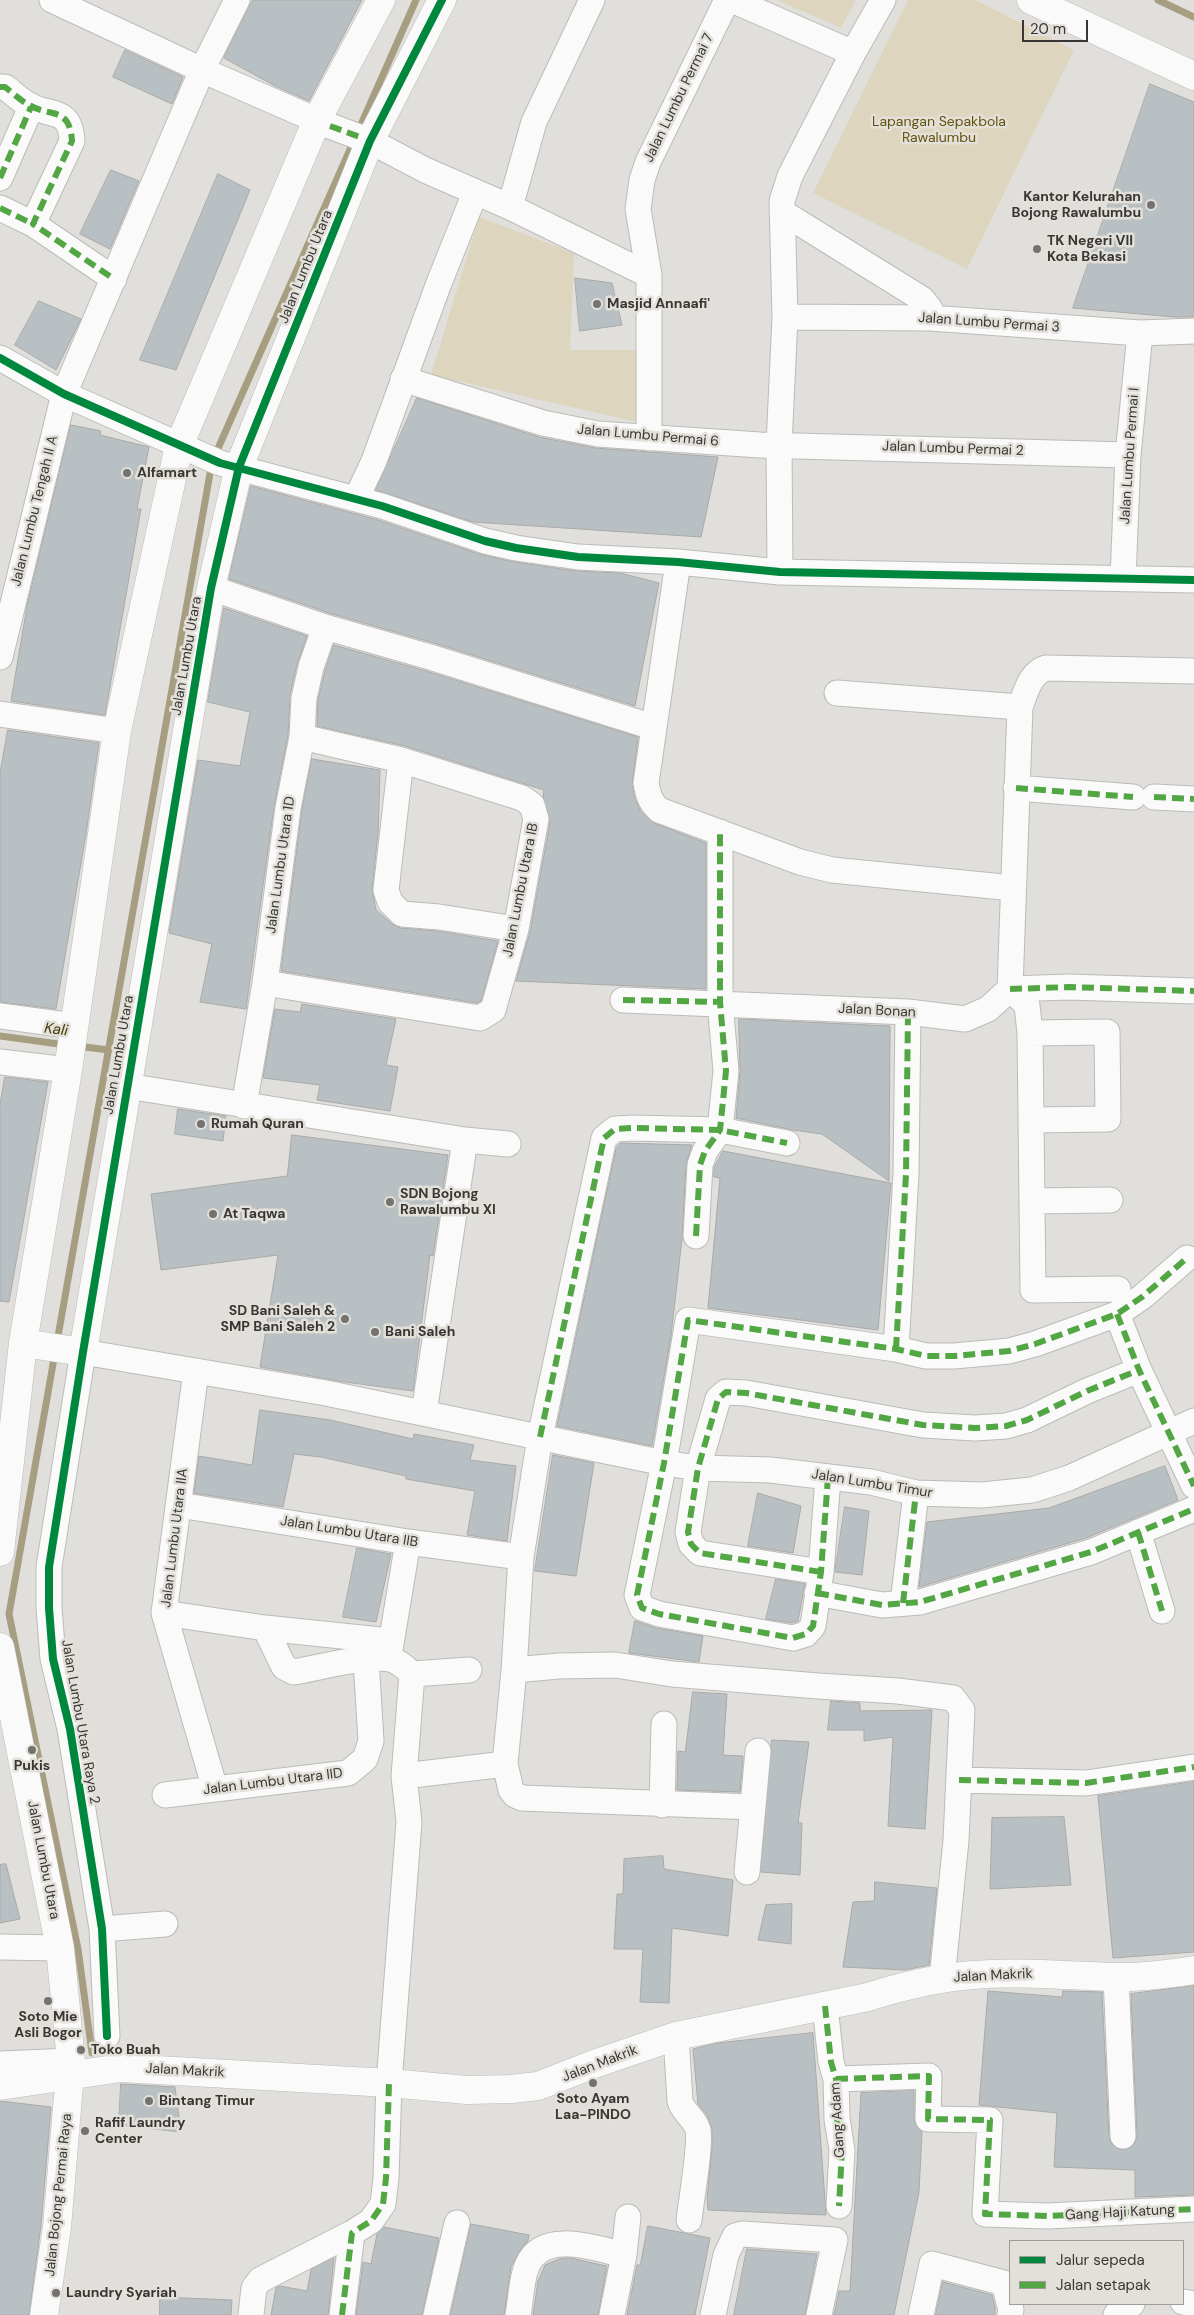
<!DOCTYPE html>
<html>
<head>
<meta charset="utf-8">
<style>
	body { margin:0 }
	#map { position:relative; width:1194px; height:2315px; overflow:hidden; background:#e1dfdb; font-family:"DM Sans",sans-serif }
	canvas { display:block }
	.legend { position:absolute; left:1009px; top:2240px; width:175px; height:65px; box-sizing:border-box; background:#e3e0d9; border:1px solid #9f9c97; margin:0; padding:6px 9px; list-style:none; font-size:15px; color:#383735 }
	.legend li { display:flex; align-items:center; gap:10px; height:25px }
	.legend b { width:25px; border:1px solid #9f9c97 }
	.scale { position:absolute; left:1022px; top:20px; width:66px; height:22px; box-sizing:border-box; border:2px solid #383735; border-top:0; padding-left:6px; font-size:15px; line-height:18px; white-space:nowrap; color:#383735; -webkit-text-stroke:4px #e3e0d9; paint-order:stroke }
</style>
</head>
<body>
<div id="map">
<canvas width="1194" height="2315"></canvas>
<ul class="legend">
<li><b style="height:6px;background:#00873e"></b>Jalur sepeda</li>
<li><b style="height:6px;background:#53a644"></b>Jalan setapak</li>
</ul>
<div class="scale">20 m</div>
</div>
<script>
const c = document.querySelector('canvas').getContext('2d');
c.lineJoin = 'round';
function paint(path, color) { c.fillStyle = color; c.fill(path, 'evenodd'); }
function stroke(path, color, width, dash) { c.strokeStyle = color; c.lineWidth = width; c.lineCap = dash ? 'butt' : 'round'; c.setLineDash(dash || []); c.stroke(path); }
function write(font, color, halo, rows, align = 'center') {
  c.font = font + ' "DM Sans",sans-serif'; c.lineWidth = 5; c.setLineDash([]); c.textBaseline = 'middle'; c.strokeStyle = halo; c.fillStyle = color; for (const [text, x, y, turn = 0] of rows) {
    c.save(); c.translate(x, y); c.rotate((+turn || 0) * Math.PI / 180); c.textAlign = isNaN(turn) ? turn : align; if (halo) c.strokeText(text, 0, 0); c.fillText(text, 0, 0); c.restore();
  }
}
const green = new Path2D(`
	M 777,0 L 856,0 L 841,28 Z
	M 908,0 L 975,0 L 1074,50 L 967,269 L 813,193 Z
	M 479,217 L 574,253 L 570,350 L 645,350 L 642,423 L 431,375 Z`);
const stream = new Path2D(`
	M 1158,0 L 1194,17
	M 0,1036 L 66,1045
	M 77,1046 L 109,1050
	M 57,1342 L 212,462 L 416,0
	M 55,1353 L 9,1614 L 78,1949 L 92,2053`);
const building = new Path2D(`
	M 253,0 L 362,0 L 309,101 L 275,86 L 224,58 Z
	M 125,50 L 183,77 L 172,104 L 113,77 Z
	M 1150,84 L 1194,102 L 1194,317 L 1174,317 L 1073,308 Z
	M 111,170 L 139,181 L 110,249 L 80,234 Z
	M 218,174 L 250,190 L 176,370 L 140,360 Z
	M 575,278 L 612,283 L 622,325 L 580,331 Z
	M 39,301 L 81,319 L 56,370 L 15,345 Z
	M 417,398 L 539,437 L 595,448 L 718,457 L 701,537 L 473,522 L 376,490 Z
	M 71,425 L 101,431 L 100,435 L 149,447 L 137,509 L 141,509 L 105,715 L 11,701 L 27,606 Z
	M 251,486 L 378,520 L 482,555 L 514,562 L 576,571 L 620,573 L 659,583 L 635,706 L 434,643 L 329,613 L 229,579 Z
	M 224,608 L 307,636 L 297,664 L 290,695 L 288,735 L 274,806 L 246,1009 L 200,1002 L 212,944 L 169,933 L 198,760 L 240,766 L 250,712 L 208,702 Z
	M 334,645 L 426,671 L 638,737 L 632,785 L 635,799 L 641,812 L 654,823 L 706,843 L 706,989 L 516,981 L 530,932 L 550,822 L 543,798 L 544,790 L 405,746 L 317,726 L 318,700 L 325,671 Z
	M 8,730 L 99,743 L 86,834 L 56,1009 L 0,1002 L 0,773 Z
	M 312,759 L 380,770 L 378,833 L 372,889 L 376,910 L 392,924 L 401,928 L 437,931 L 498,941 L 481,1001 L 477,1003 L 281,971 L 302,810 Z
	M 302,1004 L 396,1019 L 386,1065 L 398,1067 L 390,1111 L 317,1100 L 320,1085 L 263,1078 L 275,1009 L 300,1012 Z
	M 739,1019 L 890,1026 L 889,1181 L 822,1134 L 793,1130 L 736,1118 L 740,1072 Z
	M 5,1077 L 48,1082 L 9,1302 L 0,1301 L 0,1105 Z
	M 178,1109 L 226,1116 L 223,1141 L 175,1134 Z
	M 292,1135 L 448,1155 L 433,1256 L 430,1255 L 413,1391 L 345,1382 L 260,1367 L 278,1255 L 161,1270 L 151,1194 L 287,1176 Z
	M 621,1143 L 692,1145 L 686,1164 L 682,1239 L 671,1336 L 652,1446 L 557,1426 L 616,1148 Z
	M 723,1151 L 891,1183 L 878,1330 L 708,1308 L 720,1178 L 714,1177 L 714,1168 Z
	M 260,1410 L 330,1420 L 413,1439 L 414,1434 L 474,1445 L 470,1460 L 516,1466 L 507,1541 L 467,1535 L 475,1491 L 406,1479 L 406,1476 L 321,1457 L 294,1454 L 283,1507 L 194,1493 L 199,1456 L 252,1465 Z
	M 553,1455 L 594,1463 L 576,1576 L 535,1571 Z
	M 1165,1466 L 1178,1500 L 1086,1538 L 919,1587 L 927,1522 L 1049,1508 Z
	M 758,1493 L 801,1506 L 793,1553 L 748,1546 Z
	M 845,1507 L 869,1511 L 862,1575 L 835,1572 Z
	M 357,1548 L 391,1554 L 376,1622 L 343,1617 Z
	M 776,1579 L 805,1584 L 798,1621 L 792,1623 L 766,1619 Z
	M 635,1621 L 656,1628 L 703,1636 L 699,1662 L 629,1653 Z
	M 693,1692 L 727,1694 L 723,1755 L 743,1756 L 740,1792 L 677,1790 L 678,1751 L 685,1752 Z
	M 831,1701 L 860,1703 L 860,1711 L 932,1710 L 925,1829 L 888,1826 L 893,1737 L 864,1741 L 864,1730 L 828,1730 Z
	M 772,1740 L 809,1742 L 798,1823 L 802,1823 L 800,1875 L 761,1872 Z
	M 1194,1782 L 1194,1952 L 1113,1958 L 1098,1796 Z
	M 1064,1817 L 1071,1885 L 990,1889 L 992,1818 Z
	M 663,1856 L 664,1869 L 733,1880 L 728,1936 L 672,1928 L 669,2003 L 640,2002 L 643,1949 L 614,1949 L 617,1894 L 623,1894 L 624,1859 Z
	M 6,1864 L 20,1919 L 0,1923 L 0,1865 Z
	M 875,1882 L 937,1888 L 929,1965 L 905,1970 L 843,1967 L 853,1902 L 874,1901 Z
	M 792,1904 L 791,1944 L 758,1940 L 766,1905 Z
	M 1194,1986 L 1194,2195 L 1135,2197 L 1135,2170 L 1054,2167 L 1057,2113 L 979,2105 L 988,1991 L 1062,1997 L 1063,1991 L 1102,1992 L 1109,2137 L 1111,2143 L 1116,2148 L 1123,2150 L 1130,2148 L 1135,2143 L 1137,2135 L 1131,1994 Z
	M 813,2033 L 826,2215 L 708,2210 L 707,2198 L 712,2149 L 712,2129 L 707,2115 L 698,2104 L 693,2049 L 718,2043 Z
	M 121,2084 L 175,2087 L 181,2132 L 119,2125 Z
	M 914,2091 L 914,2119 L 916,2126 L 922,2132 L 919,2192 L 894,2315 L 834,2315 L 839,2291 L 850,2291 L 861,2093 Z
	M 0,2101 L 51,2107 L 41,2225 L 29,2315 L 0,2315 Z
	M 471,2224 L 529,2235 L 528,2241 L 522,2247 L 511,2267 L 504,2315 L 451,2315 Z
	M 648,2226 L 710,2238 L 695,2315 L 627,2315 L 637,2265 L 640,2265 Z
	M 384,2227 L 439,2238 L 422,2315 L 356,2315 L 363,2262 L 371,2264 L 377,2234 Z
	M 747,2249 L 817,2254 L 805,2315 L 734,2315 Z
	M 334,2258 L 328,2315 L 271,2315 L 276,2288 L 280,2286 L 307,2291 L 311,2270 Z
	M 570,2258 L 607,2266 L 598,2315 L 533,2315 L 538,2281 L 545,2265 L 559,2259 Z
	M 943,2282 L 992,2295 L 995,2307 L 995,2315 L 936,2315 Z
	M 160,2297 L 232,2300 L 231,2315 L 160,2315 Z`);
const street = new Path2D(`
	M 52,0 L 202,70 L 330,126 L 370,141 L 425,170 L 510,207 L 649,275
	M 732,0 L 853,53
	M 0,87 L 5,87 C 13,93 22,102 31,106 C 51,117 70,107 72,141 L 33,224 L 114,279
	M 0,178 L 31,107
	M 510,207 L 534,122 L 592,0
	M 0,208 L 33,224
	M 782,212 L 922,299 L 930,309 L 930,318
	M 785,317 L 930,318 L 1140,333 L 1194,331
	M 0,358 L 64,394 L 220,463 L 382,506 L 485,541 L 516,548 L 578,557 L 678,562 L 780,572 L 1194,580
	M 403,379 L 543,423 L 598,434 L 760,445 L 1128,455
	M 649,438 L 649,275 L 638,209 L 642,180 L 648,162 L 727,0
	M 356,499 L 374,461 L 439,283 L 475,193
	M 678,562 L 646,783 C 648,794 650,802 659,810 L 800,862 L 832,870 L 1013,888
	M 780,572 L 779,445 L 785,317 L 782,201 L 790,176 L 853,53 L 883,0
	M 1123,579 L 1128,455 L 1140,333
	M 211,588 L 325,627 L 430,657 L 653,727
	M 0,657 L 64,394 L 202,70 L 237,0
	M 837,693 L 1020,707
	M 0,714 L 117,731
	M 401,760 L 386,890 L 390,902 L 402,914 L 439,917 L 516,929
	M 1016,788 L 1133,797
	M 1154,797 L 1194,799
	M 265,983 L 480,1018 L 493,1010 L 516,929 L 536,819 L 532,805 L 522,798 L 401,760 L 302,737
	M 623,1000 L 908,1012 L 965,1019 L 988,1009 L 1010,989 L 1069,987 L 1194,991
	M 0,1016 L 74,1026
	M 1030,1033 L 1107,1032 L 1108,1119 L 1031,1120
	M 0,1062 L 68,1070
	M 127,1086 L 465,1140 L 508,1144
	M 244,1106 L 265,983 L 288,808 L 302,737 L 304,698 L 311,667 L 325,627
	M 1032,1201 L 1110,1200
	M 696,1236 L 700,1165 L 705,1151 L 720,1130 L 726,1071 L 720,1002 L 720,832
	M 1118,1289 L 1033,1290 L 1030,1033 L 1027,1005 L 1010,989 L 1020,707 C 1026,692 1030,673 1046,668 L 1194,671
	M 1117,1314 L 1139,1370 L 1194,1486
	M 896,1349 L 906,1174 L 908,1012
	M 196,1371 L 164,1613 L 215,1789
	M 424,1413 L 465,1140
	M 828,1477 L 821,1572 L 813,1626 L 806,1634 L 793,1638 L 659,1614 L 642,1608 L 637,1595 L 664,1463 L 688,1320 L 896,1349 L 926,1356 L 954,1356 L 1009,1351 L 1035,1344 L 1117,1314 L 1142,1297 L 1187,1258
	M 179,1505 L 408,1542 L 521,1557
	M 1138,1532 L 1162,1611
	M 821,1572 L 700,1553 L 691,1544 L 688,1532 L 698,1468 L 718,1399 L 726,1392 L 746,1393 L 923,1425 L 975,1428 L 1006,1426 L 1027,1420 L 1087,1391 L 1139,1370
	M 817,1593 L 882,1605 L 920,1602 L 1091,1552 L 1194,1509
	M 903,1603 L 916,1493
	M 164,1613 L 265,1628 L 390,1641
	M 265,1628 L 284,1667 L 294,1672 C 318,1668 368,1654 390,1659 C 398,1661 406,1668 412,1674 L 469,1670
	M 389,1656 L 408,1542
	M 514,1670 L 559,1666 L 615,1665 L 672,1674 L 818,1686 L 898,1691 L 953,1698 L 962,1710 L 956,1840 L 942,1979
	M 404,1776 L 505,1764
	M 959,1780 L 1086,1783 L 1194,1767
	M 165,1795 L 348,1773 L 365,1759 L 371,1741 L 366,1659
	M 662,1805 L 664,1724
	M 753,1807 L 522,1798 L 515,1795 L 511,1790 L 505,1764 L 514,1670 L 521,1557 L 540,1437 L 604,1138 L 615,1129 L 633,1128 L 720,1130 L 787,1143
	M 747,1872 L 758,1751
	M 102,1929 L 165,1924
	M 0,1947 L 60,1948
	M 1116,1977 L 1123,2136
	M 825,2006 L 831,2062 L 836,2079 L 837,2119 L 842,2150 L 839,2206
	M 107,2036 L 102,1929 L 70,1729 L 53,1659 L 49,1608 L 49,1567 L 83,1352 L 326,1393 L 664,1463 L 698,1468 L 770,1470 L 871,1482 L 916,1493 L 982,1495 L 1032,1490 L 1069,1478 L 1194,1421
	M 676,2036 L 680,2101 C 683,2113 695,2118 698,2130 C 701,2144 691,2202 689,2220
	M 0,2064 L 71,2061
	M 836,2079 L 929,2076 L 928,2119 L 990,2120 L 985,2214 L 1047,2216 L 1194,2209
	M 1183,2302 L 1194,2304
	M 251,2315 L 254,2288 L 260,2280 L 352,2233 L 371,2221 L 383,2204 L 386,2178 L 389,2083 L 409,1822 L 404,1776 L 412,1674
	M 342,2315 L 352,2233
	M 436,2315 L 457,2223
	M 518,2315 C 521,2300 521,2280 527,2266 C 542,2229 595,2248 624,2255
	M 612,2315 L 624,2255 L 628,2217
	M 713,2315 L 726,2255 L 735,2236 L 742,2234 L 835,2240 L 819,2315
	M 921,2315 L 932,2264 L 1004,2283 L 1011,2310 L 1010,2315
	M 1116,2315 L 1122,2308 L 1132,2304`);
const secondary = new Path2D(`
	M 1031,0 L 1194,76
	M 23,1343 L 83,1352 L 211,588 L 239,467 L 370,141 L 442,0
	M 0,1552 L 23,1343 L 68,1070 L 117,731 L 179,446 L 317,120 L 381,0
	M 0,1647 L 60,1948 L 71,2061 L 57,2227 L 44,2315
	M 0,2086 L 121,2068 L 389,2083 L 467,2090 L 511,2089 L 538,2086 L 594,2064 L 676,2036 L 868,1997 C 902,1986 937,1978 973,1975 C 1019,1971 1067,1976 1114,1977 C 1140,1978 1168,1974 1194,1970`);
const quiet = new Path2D(`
	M 0,87 L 5,87 C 13,93 22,102 31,106 C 51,117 70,107 72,141 L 33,224 L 114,279
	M 330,126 L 360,137
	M 0,178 L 31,107
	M 0,208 L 33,224
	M 1016,788 L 1133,797
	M 1154,797 L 1194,799
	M 1010,989 L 1069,987 L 1194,991
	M 623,1000 L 720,1002
	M 696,1236 L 700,1165 L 705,1151 L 720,1130 L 726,1071 L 720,1002 L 720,832
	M 1117,1314 L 1139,1370 L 1194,1486
	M 896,1349 L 906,1174 L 908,1012
	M 540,1437 L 604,1138 L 615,1129 L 633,1128 L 720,1130 L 787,1143
	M 828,1477 L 821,1572 L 813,1626 L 806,1634 L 793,1638 L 659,1614 L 642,1608 L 637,1595 L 664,1463 L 688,1320 L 896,1349 L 926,1356 L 954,1356 L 1009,1351 L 1035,1344 L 1117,1314 L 1142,1297 L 1187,1258
	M 1138,1532 L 1162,1611
	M 821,1572 L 700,1553 L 691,1544 L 688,1532 L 698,1468 L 718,1399 L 726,1392 L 746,1393 L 923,1425 L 975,1428 L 1006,1426 L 1027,1420 L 1087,1391 L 1139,1370
	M 817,1593 L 882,1605 L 920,1602 L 1091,1552 L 1194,1509
	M 903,1603 L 916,1493
	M 959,1780 L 1086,1783 L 1194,1767
	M 825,2006 L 831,2062 L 836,2079 L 837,2119 L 842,2150 L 839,2206
	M 836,2079 L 929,2076 L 928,2119 L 990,2120 L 985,2214 L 1047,2216 L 1194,2209
	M 342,2315 L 352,2233 L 371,2221 L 383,2204 L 386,2178 L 389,2083`);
const cycleway = new Path2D(`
	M 0,358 L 64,394 L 220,463 L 382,506 L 485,541 L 516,548 L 578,557 L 678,562 L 780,572 L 1194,580
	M 107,2036 L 102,1929 L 70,1729 L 53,1659 L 49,1608 L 49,1567 L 83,1352 L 211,588 L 239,467 L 370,141 L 442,0`);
const markers = [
	[1151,205,5,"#73726f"],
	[1037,249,5,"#73726f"],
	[597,304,5,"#73726f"],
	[127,473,5,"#73726f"],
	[201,1124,5,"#73726f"],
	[390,1202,5,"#73726f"],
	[213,1214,5,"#73726f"],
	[345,1319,5,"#73726f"],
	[375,1332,5,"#73726f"],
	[32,1750,5,"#73726f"],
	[48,2001,5,"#73726f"],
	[81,2050,5,"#73726f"],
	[593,2083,5,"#73726f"],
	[149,2101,5,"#73726f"],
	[85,2131,5,"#73726f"],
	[56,2293,5,"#73726f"]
];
const streetNames = [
	["Jalan Lumbu Permai 7",679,98,-64],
	["Jalan Lumbu Utara",306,267,-68],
	["Jalan Lumbu Permai 3",989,323,4],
	["Jalan Lumbu Permai 6",648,436,5],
	["Jalan Lumbu Permai 2",953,449,2],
	["Jalan Lumbu Permai I",1130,456,-86],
	["Jalan Lumbu Tengah II A",35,511,-76],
	["Jalan Lumbu Utara",187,656,-80],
	["Jalan Lumbu Utara 1D",281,865,-82],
	["Jalan Lumbu Utara IB",521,890,-79],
	["Jalan Bonan",877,1011,3],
	["Jalan Lumbu Utara",119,1055,-80],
	["Jalan Lumbu Timur",872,1484,9],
	["Jalan Lumbu Utara IIB",349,1532,9],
	["Jalan Lumbu Utara IIA",175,1538,-83],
	["Jalan Lumbu Utara Raya 2",80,1722,80],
	["Jalan Lumbu Utara IID",273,1782,-7],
	["Jalan Lumbu Utara",43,1860,79],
	["Jalan Makrik",993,1976,-3],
	["Jalan Makrik",600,2064,-21],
	["Jalan Makrik",185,2071,3],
	["Gang Adam",838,2120,-94],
	["Jalan Bojong Permai Raya",59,2195,-84],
	["Gang Haji Katung",1120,2213,-3]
];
const parkNames = [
	["Lapangan Sepakbola",939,122],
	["Rawalumbu",939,138]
];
const poiNames = [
	["Kantor Kelurahan",1141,197,"right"],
	["Bojong Rawalumbu",1141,213,"right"],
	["TK Negeri VII",1047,241],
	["Kota Bekasi",1047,257],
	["Masjid Annaafi'",607,304],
	["Alfamart",137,473],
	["Rumah Quran",211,1124],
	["SDN Bojong",400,1194],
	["Rawalumbu XI",400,1210],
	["At Taqwa",223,1214],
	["SD Bani Saleh &",335,1311,"right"],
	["SMP Bani Saleh 2",335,1327,"right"],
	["Bani Saleh",385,1332],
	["Pukis",32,1766,"center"],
	["Soto Mie",48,2017,"center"],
	["Asli Bogor",48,2033,"center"],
	["Toko Buah",91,2050],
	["Soto Ayam",593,2099,"center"],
	["Laa-PINDO",593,2115,"center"],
	["Bintang Timur",159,2101],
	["Rafif Laundry",95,2123],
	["Center",95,2139],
	["Laundry Syariah",66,2293]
];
const waterNames = [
	["Kali",56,1030,7]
];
paint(green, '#ddd5bd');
stroke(stream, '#a79e82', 7);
paint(building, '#b9c0c3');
stroke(building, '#a9a9a8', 1);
stroke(street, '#bcbbb8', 27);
stroke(secondary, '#bcbbb8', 29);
stroke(street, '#fafafa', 25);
stroke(secondary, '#fafafa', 28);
stroke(quiet, '#53a644', 6, [12, 6]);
stroke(cycleway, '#00873e', 8);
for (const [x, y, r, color] of markers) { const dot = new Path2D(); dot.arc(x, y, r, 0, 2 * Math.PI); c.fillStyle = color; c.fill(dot); stroke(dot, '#e3e0d9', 2); }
write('14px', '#383735', '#e3e0d9', streetNames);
write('14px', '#65520d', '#e3e0d9', parkNames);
write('bold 14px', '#383735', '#e3e0d9', poiNames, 'left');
write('italic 15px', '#453803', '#e3e0d9', waterNames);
</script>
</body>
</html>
